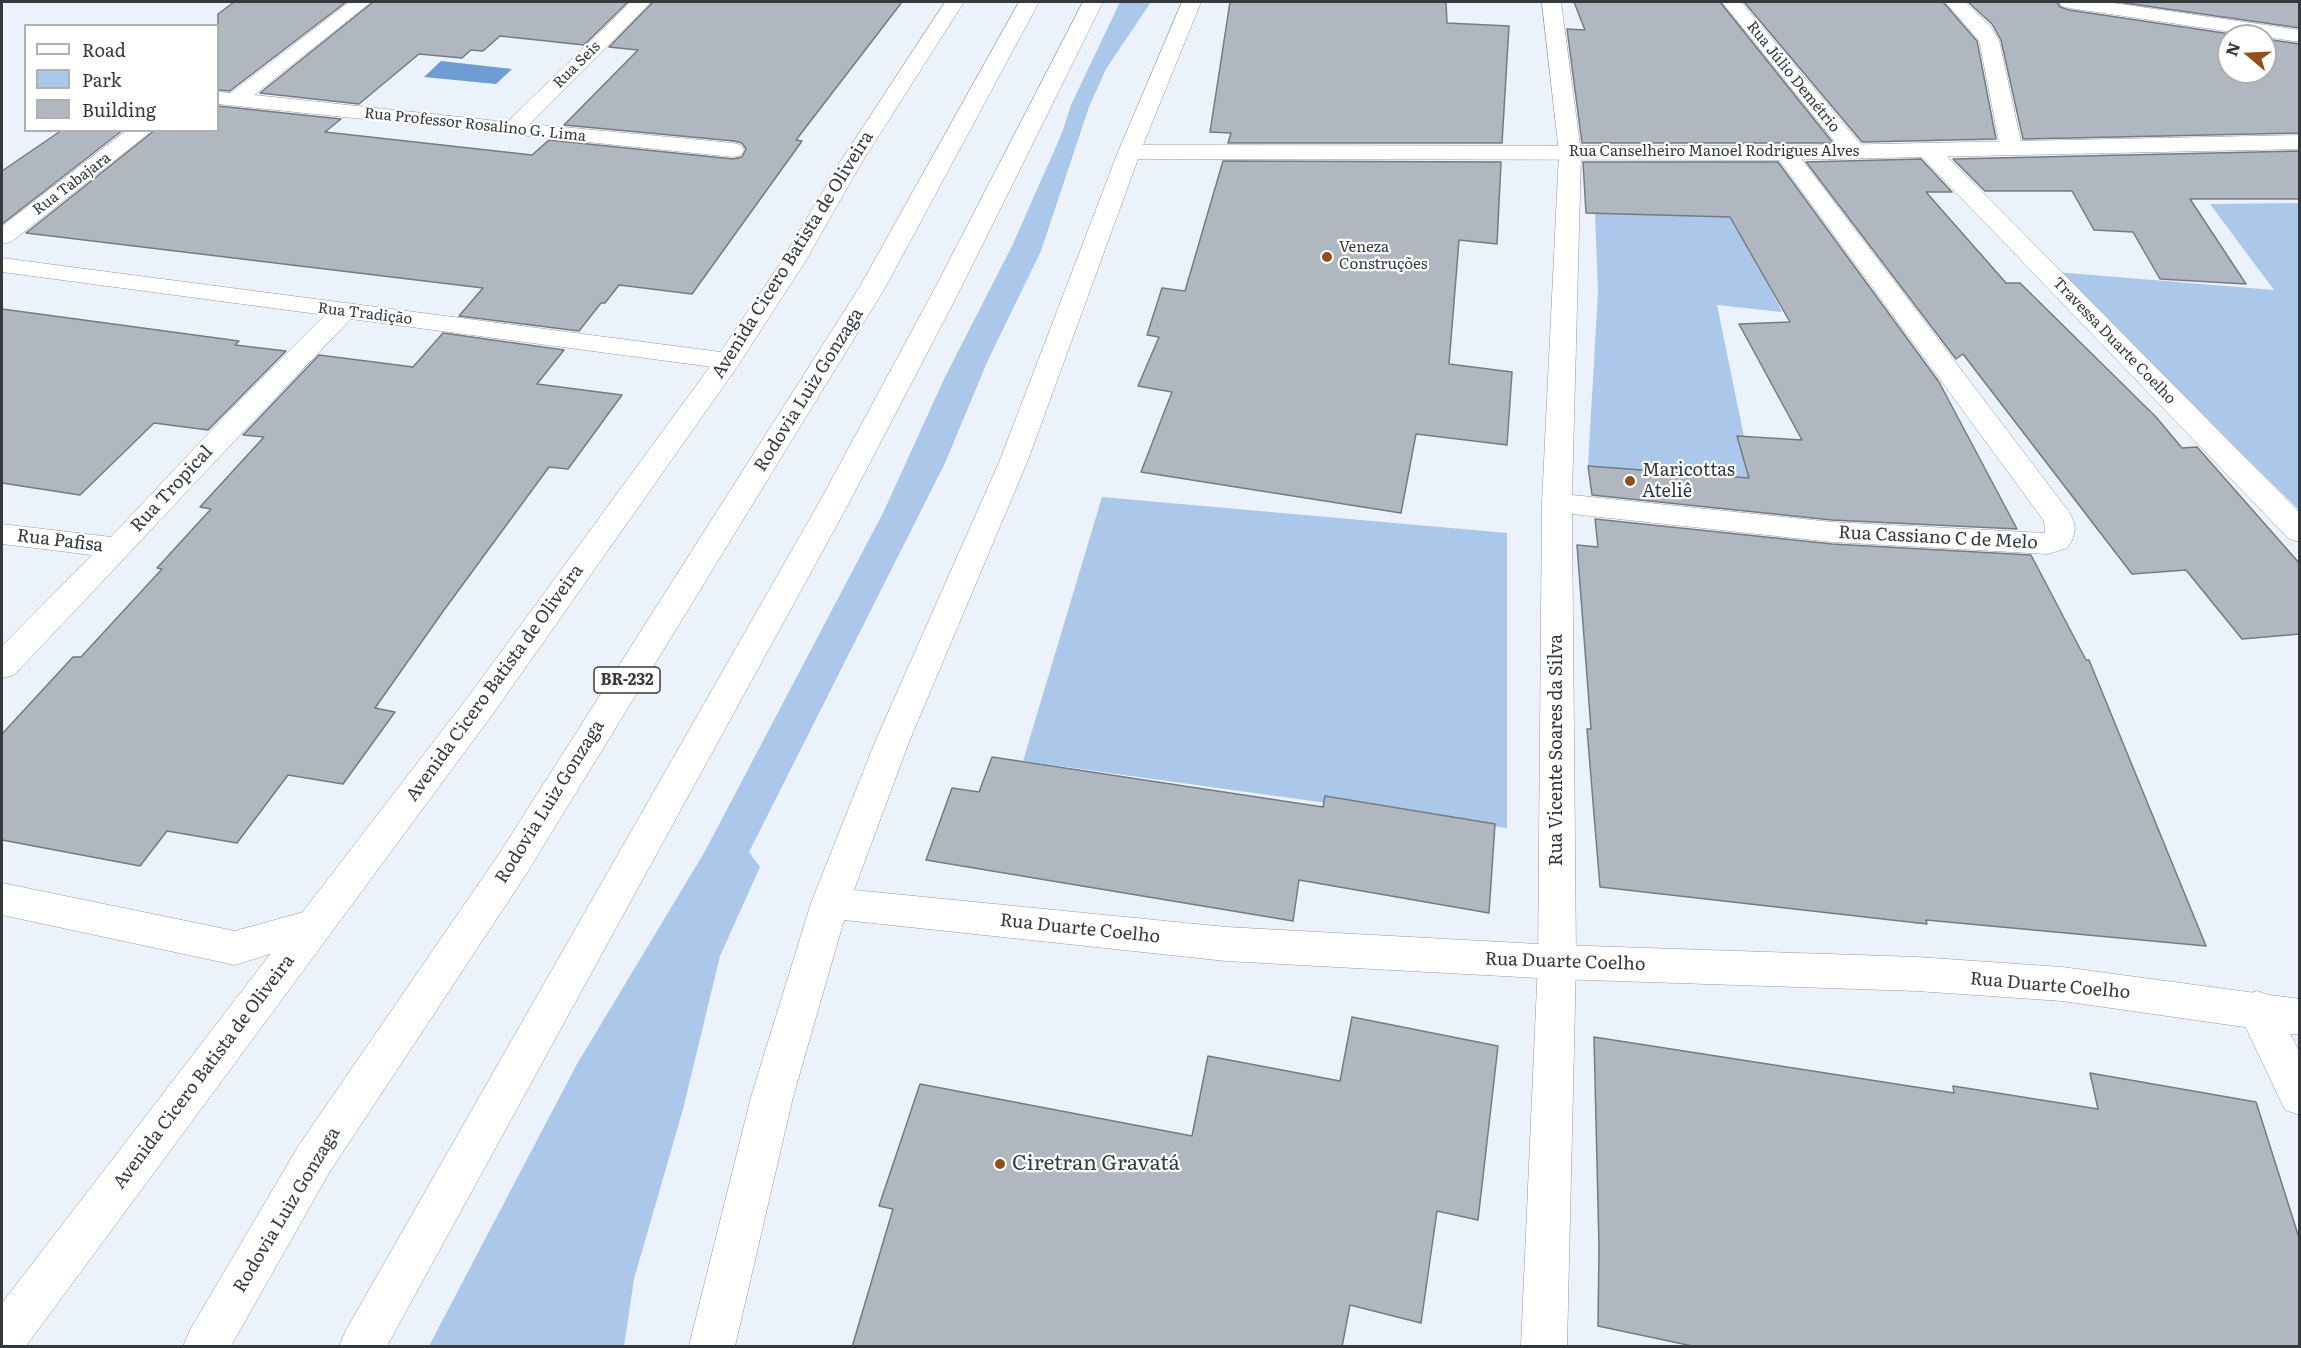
<!DOCTYPE html>
<html>
<head>
<meta charset="utf-8">
<style>
	body { margin:0 }
	#map { position:relative; width:2301px; height:1348px; overflow:hidden; background:#ebf2fc; font-family:Literata,serif }
	canvas { display:block }
	.frame { position:absolute; inset:0; border:3px solid #36393c; pointer-events:none }
	.legend { position:absolute; left:24px; top:24px; width:195px; height:108px; box-sizing:border-box; background:#fff; border:2px solid #afb0b1; margin:0; padding:8px 10px; list-style:none; font-size:18px; color:#36393c }
	.legend li { display:flex; align-items:center; gap:12px; height:30px }
	.legend b { width:30px; border:2px solid #afb0b1 }
	.north { position:absolute; left:2217px; top:24px; width:60px; height:60px; box-sizing:border-box; background:#fff; border:2px solid #afb0b1; border-radius:50%; rotate:289deg; font-size:16px; font-weight:700; line-height:24px; text-align:center; color:#36393c }
	.north::after { content:''; display:block; margin:auto; width:21px; height:27px; background:#914f1d; clip-path:polygon(50% 0,100% 100%,50% 72%,0 100%) }
</style>
</head>
<body>
<div id="map">
<canvas width="2301" height="1348"></canvas>
<div class="frame"></div>
<ul class="legend">
<li><b style="height:8px;background:#fff"></b>Road</li>
<li><b style="height:16px;background:#abc7ea"></b>Park</li>
<li><b style="height:16px;background:#b0b7c0"></b>Building</li>
</ul>
<div class="north">N</div>
</div>
<script>
const c = document.querySelector('canvas').getContext('2d');
c.lineJoin = 'round';
function paint(path, color) { c.fillStyle = color; c.fill(path, 'evenodd'); }
function stroke(path, color, width, dash) { c.strokeStyle = color; c.lineWidth = width; c.lineCap = dash ? 'butt' : 'round'; c.setLineDash(dash || []); c.stroke(path); }
function write(font, color, halo, rows, align = 'center') {
  c.font = font + ' Literata,serif'; c.lineWidth = 4.5; c.setLineDash([]); c.textBaseline = 'middle'; c.strokeStyle = halo; c.fillStyle = color; for (const [text, x, y, turn = 0] of rows) {
    c.save(); c.translate(x, y); c.rotate((+turn || 0) * Math.PI / 180); c.textAlign = isNaN(turn) ? turn : align; if (halo) c.strokeText(text, 0, 0); c.fillText(text, 0, 0); c.restore();
  }
}
const green = new Path2D(`
	M 1120,2 L 1151,2 L 1106,69 L 1089,107 L 1041,251 L 988,360 L 945,463 L 749,852 L 760,867 L 720,956 L 683,1109 L 634,1279 L 624,1346 L 429,1346 L 577,1064 L 704,853 L 883,513 L 945,377 L 1012,246 L 1062,133 L 1071,105 Z
	M 2299,203 L 2299,510 L 2056,272 L 2274,290 L 2210,204 Z
	M 1595,213 L 1734,217 L 1782,312 L 1717,305 L 1758,505 L 1671,496 L 1668,472 L 1588,466 L 1598,291 Z
	M 1102,497 L 1507,533 L 1507,828 L 1023,761 Z`);
const water = new Path2D(`
	M 441,61 L 512,69 L 496,84 L 424,77 Z`);
const building = new Path2D(`
	M 234,2 L 346,2 L 230,91 L 218,90 L 218,14 Z
	M 373,2 L 628,2 L 584,45 L 500,36 L 483,51 L 471,50 L 462,58 L 419,54 L 359,104 L 260,93 Z
	M 653,2 L 902,2 L 796,140 L 802,141 L 692,294 L 619,285 L 605,303 L 601,303 L 579,331 L 459,316 L 483,288 L 26,233 L 155,130 L 218,130 L 218,106 L 341,119 L 325,132 L 532,155 L 549,140 L 733,159 L 742,157 L 746,149 L 742,143 L 734,141 L 564,125 L 638,50 L 609,47 Z
	M 1230,2 L 1446,2 L 1447,23 L 1509,26 L 1502,143 L 1228,143 L 1231,133 L 1210,132 Z
	M 1574,2 L 1720,2 L 1833,143 L 1582,143 L 1567,29 L 1585,30 Z
	M 1744,2 L 1943,2 L 1977,41 L 1996,139 L 1862,142 Z
	M 1968,2 L 2057,2 L 2060,7 L 2069,10 L 2244,36 L 2229,36 L 2229,72 L 2265,72 L 2265,39 L 2300,44 L 2300,133 L 2023,139 L 2001,40 L 1992,24 Z
	M 2118,2 L 2300,2 L 2300,28 Z
	M 62,130 L 123,130 L 2,224 L 2,171 Z
	M 2300,151 L 2300,199 L 2190,199 L 2246,284 L 2160,279 L 2133,232 L 2094,230 L 2072,191 L 1985,191 L 1953,159 Z
	M 1921,159 L 1952,192 L 1926,192 L 2006,283 L 2020,283 L 2156,417 L 2182,448 L 2197,447 L 2300,564 L 2300,634 L 2242,639 L 2186,570 L 2132,574 L 1963,354 L 1956,359 L 1806,162 Z
	M 1223,161 L 1501,162 L 1497,244 L 1459,240 L 1449,364 L 1512,372 L 1507,445 L 1416,434 L 1401,513 L 1141,472 L 1172,392 L 1138,386 L 1159,337 L 1147,335 L 1162,288 L 1185,291 Z
	M 1583,162 L 1778,162 L 1939,382 L 2017,529 L 1832,520 L 1592,495 L 1588,466 L 1749,478 L 1737,436 L 1802,440 L 1739,324 L 1790,322 L 1730,217 L 1586,213 Z
	M 2,309 L 239,341 L 235,345 L 286,351 L 208,430 L 154,423 L 80,495 L 2,483 Z
	M 443,333 L 564,350 L 537,384 L 622,395 L 568,469 L 549,467 L 444,610 L 375,708 L 395,712 L 343,784 L 288,775 L 237,843 L 167,831 L 140,866 L 2,840 L 2,734 L 73,657 L 81,657 L 162,569 L 157,568 L 211,509 L 200,507 L 264,437 L 243,435 L 319,355 L 413,367 Z
	M 1595,519 L 1832,544 L 2031,555 L 2086,660 L 2089,660 L 2206,946 L 1926,920 L 1927,924 L 1600,887 L 1587,729 L 1591,729 L 1577,545 L 1598,547 Z
	M 992,757 L 1323,807 L 1325,796 L 1495,824 L 1489,913 L 1299,880 L 1293,921 L 926,860 L 952,788 L 979,792 Z
	M 1352,1017 L 1498,1046 L 1478,1220 L 1437,1211 L 1421,1323 L 1350,1305 L 1342,1347 L 852,1347 L 893,1209 L 879,1206 L 920,1084 L 1192,1136 L 1208,1056 L 1340,1081 Z
	M 1594,1037 L 1954,1093 L 1953,1086 L 2098,1109 L 2090,1073 L 2256,1102 L 2300,1241 L 2300,1347 L 1697,1347 L 1598,1326 L 1599,1247 Z`);
const minor = new Path2D(`
	M 349,2 L 371,2 L 254,95 L 507,122 L 631,2 L 651,2 L 530,124 L 733,143 L 741,145 L 744,150 L 741,155 L 733,157 L 218,104 L 218,92 L 231,93 Z
	M 1542,2 L 1561,2 L 1581,153 L 1572,495 L 1832,522 L 2045,533 L 2044,521 L 1774,153 L 1777,148 L 1785,146 L 1793,148 L 2069,512 C 2077,525 2077,535 2067,548 L 2048,554 L 1832,542 L 1572,514 L 1576,962 L 1567,1346 L 1521,1346 L 1538,962 L 1542,503 L 1559,153 Z
	M 1722,2 L 1741,2 L 1863,147 L 1866,152 L 1863,157 L 1855,159 L 1847,157 Z
	M 1945,2 L 1965,2 L 1990,26 L 1999,40 L 2022,147 L 2019,152 L 2011,154 L 2003,152 L 2000,147 L 1979,40 Z
	M 2059,2 L 2106,2 L 2300,30 L 2300,42 L 2069,8 L 2062,6 Z
	M 127,130 L 153,130 L 11,242 L 2,244 L 2,226 Z
	M 1928,143 L 1936,145 L 2300,513 L 2300,542 L 2289,539 L 1920,155 L 1917,150 L 1920,145 Z
	M 2,258 L 728,353 L 737,355 L 741,361 L 737,367 L 728,369 L 351,319 C 237,436 127,557 14,675 L 2,678 L 2,646 L 92,555 L 2,544 L 2,524 L 111,537 L 238,402 L 325,315 L 2,272 Z
	M 2,883 L 235,931 L 314,909 L 327,914 L 333,925 L 327,936 L 235,965 L 2,915 Z
	M 2257,991 L 2271,996 L 2300,1053 L 2300,1115 L 2285,1110 L 2237,1009 L 2243,996 Z`);
const major = new Path2D(`
	M 945,2 L 964,2 L 862,162 L 805,262 L 737,367 L 495,711 L 26,1346 L 2,1346 L 2,1303 L 471,693 L 717,357 L 781,262 L 840,162 Z
	M 1182,2 L 1201,2 L 1143,145 L 1785,146 L 2300,135 L 2300,149 L 1785,160 L 1138,159 L 1028,460 L 909,742 L 854,890 L 1226,927 L 1557,945 L 1917,957 L 2062,967 L 2300,999 L 2300,1035 L 2062,1001 L 1917,991 L 1557,979 L 1226,961 L 844,920 L 793,1097 L 735,1346 L 689,1346 L 751,1097 L 811,903 L 875,742 L 1000,460 L 1118,152 Z`);
const highway = new Path2D(`
	M 1019,2 L 1039,2 L 885,288 L 525,876 L 329,1173 L 231,1346 L 183,1346 L 190,1330 L 299,1145 L 499,854 L 859,288 Z
	M 1083,2 L 1103,2 L 961,288 L 850,501 L 387,1346 L 339,1346 L 346,1330 L 820,501 L 935,288 Z`);
const markers = [
	[1327,257,6,"#914f1d"],
	[1630,481,6,"#914f1d"],
	[1000,1164,6,"#914f1d"]
];
const farStreetnames = [
	["Rua Seis",577,65,-45],
	["Rua Júlio Demétrio",1793,77,51],
	["Rua Professor Rosalino G. Lima",475,125,6],
	["Rua Canselheiro Manoel Rodrigues Alves",1714,152],
	["Rua Tabajara",72,184,-37],
	["Rua Tradição",365,314,7],
	["Travessa Duarte Coelho",2114,341,46]
];
const farPoinames = [
	["Veneza",1339,248],
	["Construções",1339,265]
];
const shields = [
	[627,680,66]
];
const shieldNames = [
	["BR-232",627,680]
];
const streetNames = [
	["Avenida Cicero Batista de Oliveira",793,255,-58],
	["Rodovia Luiz Gonzaga",809,390,-58],
	["Rua Tropical",172,489,-47],
	["Rua Cassiano C de Melo",1938,538,3],
	["Rua Pafisa",60,541,7],
	["Avenida Cicero Batista de Oliveira",495,683,-54],
	["Rua Vicente Soares da Silva",1557,750,-90],
	["Rodovia Luiz Gonzaga",550,802,-58],
	["Rua Duarte Coelho",1080,929,6],
	["Rua Duarte Coelho",1565,962,2],
	["Rua Duarte Coelho",2050,986,5],
	["Avenida Cicero Batista de Oliveira",204,1072,-53],
	["Rodovia Luiz Gonzaga",287,1210,-59]
];
const poiNames = [
	["Maricottas",1642,471],
	["Ateliê",1642,492]
];
const nearPoinames = [
	["Ciretran Gravatá",1012,1164]
];
paint(green, '#abc7ea');
paint(water, '#6e9dd4');
paint(building, '#b0b7c0');
stroke(building, '#747b83', 1.5);
stroke(minor, '#9299a2', 1);
stroke(major, '#9299a2', 1);
stroke(highway, '#9299a2', 1);
paint(minor, '#fff');
paint(major, '#fff');
paint(highway, '#fff');
for (const [x, y, r, color] of markers) { const dot = new Path2D(); dot.arc(x, y, r, 0, 2 * Math.PI); c.fillStyle = color; c.fill(dot); stroke(dot, '#fff', 2); }
write('15px', '#36393c', '#fff', farStreetnames);
write('15px', '#36393c', '#fff', farPoinames, 'left');
for (const [x, y, w] of shields) { const box = new Path2D(); box.roundRect(x - w / 2, y - 13, w, 26, 4.5); c.fillStyle = '#fff'; c.fill(box); stroke(box, '#36393c', 1.5); }
write('bold 16px', '#36393c', null, shieldNames);
write('18px', '#36393c', '#fff', streetNames);
write('18px', '#36393c', '#fff', poiNames, 'left');
write('21px', '#36393c', '#fff', nearPoinames, 'left');
</script>
</body>
</html>
